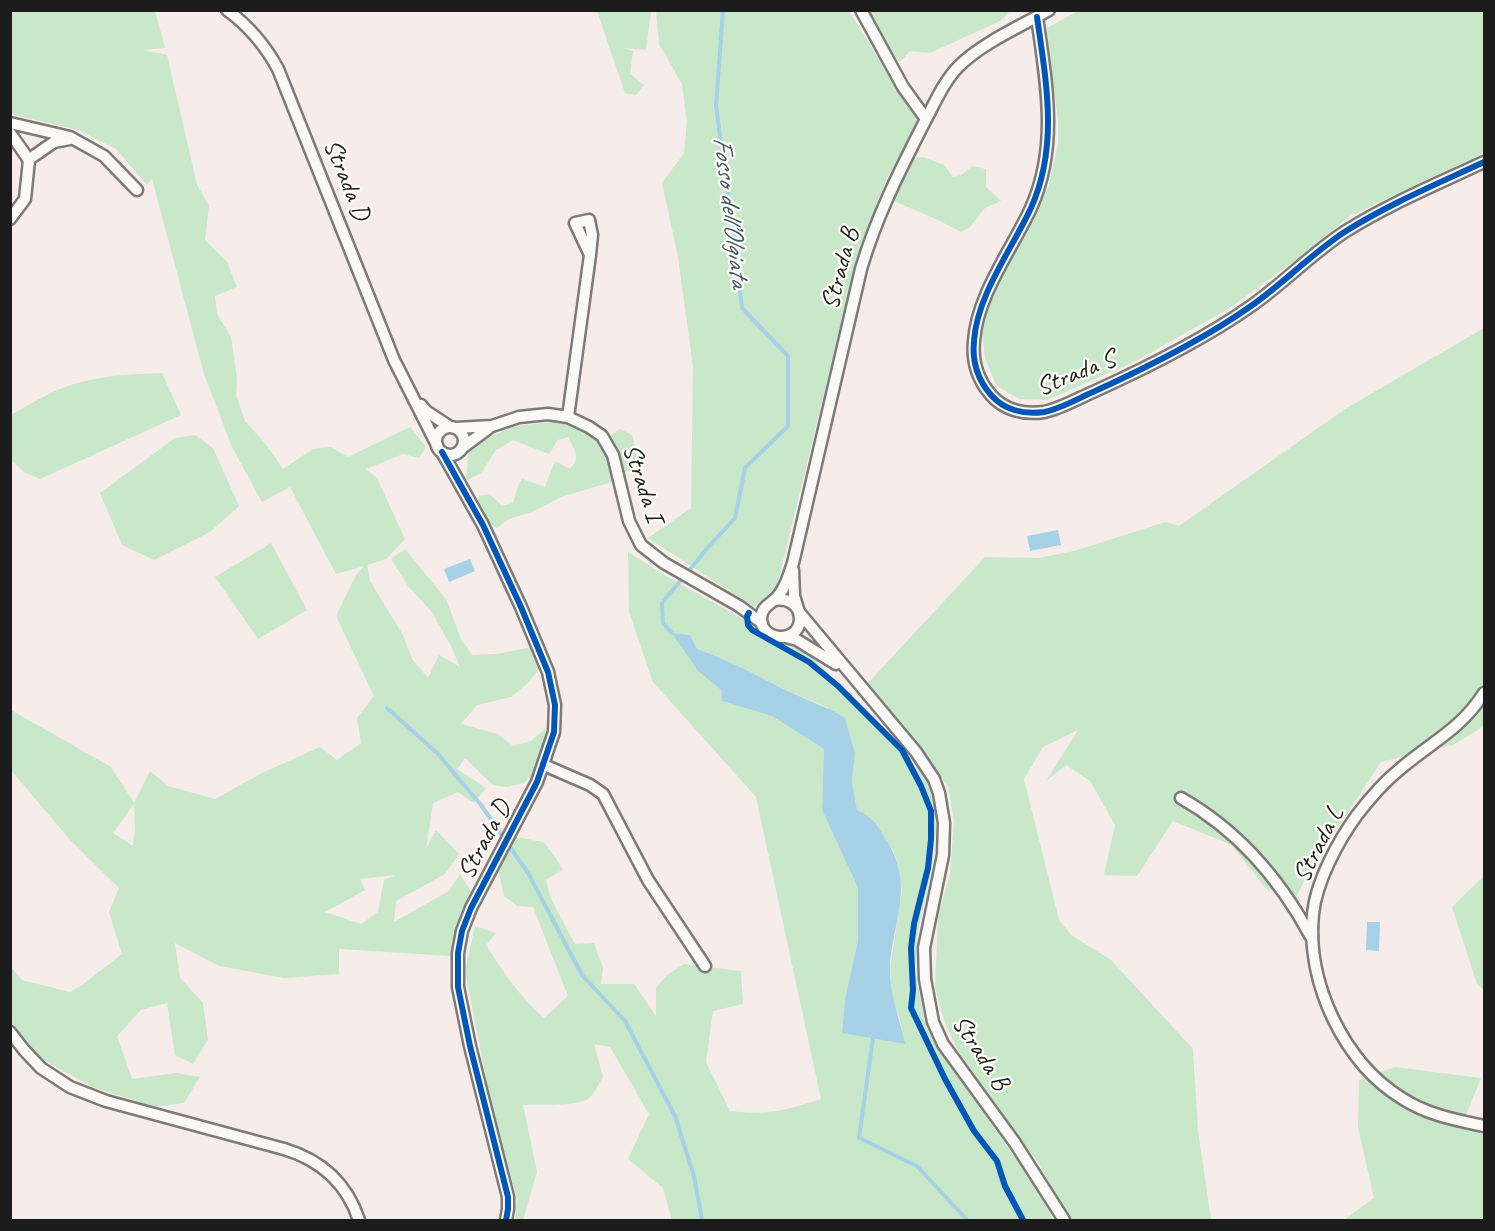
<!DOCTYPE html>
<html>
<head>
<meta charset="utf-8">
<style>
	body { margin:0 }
	#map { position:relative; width:1495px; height:1231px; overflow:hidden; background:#f6ece9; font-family:Caveat,sans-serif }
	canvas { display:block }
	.frame { position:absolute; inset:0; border:12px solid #1c1c1c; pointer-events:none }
</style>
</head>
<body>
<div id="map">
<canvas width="1495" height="1231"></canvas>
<div class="frame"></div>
</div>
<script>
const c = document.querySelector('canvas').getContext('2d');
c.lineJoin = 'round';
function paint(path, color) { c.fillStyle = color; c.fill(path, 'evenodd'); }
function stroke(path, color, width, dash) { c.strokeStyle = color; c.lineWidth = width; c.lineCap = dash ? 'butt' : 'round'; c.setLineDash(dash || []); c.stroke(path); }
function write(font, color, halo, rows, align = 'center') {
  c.font = font + ' Caveat,sans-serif'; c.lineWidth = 4.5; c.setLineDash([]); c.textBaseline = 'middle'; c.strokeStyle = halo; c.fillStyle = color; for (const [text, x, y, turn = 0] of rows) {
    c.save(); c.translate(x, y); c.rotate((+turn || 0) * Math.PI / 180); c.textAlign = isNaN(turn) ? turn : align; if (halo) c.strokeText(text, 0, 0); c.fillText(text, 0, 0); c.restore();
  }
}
const green = new Path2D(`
	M 1080,10 L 1484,11 L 1484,153 L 1350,216 L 1293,262 L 1228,309 L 1134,362 L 1047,400 L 1019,399 L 996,385 L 985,358 L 982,331 L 992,297 L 1049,185 L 1058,144 L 1058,121 L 1047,28 Z
	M 11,11 L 155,11 L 165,48 L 142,50 L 167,55 L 197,185 L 209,205 L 205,240 L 227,262 L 237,287 L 215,296 L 217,314 L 231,337 L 237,378 L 236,395 L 245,421 L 264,442 L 283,469 L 313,449 L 331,447 L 348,457 L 410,427 L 426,447 L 419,458 L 403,454 L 366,469 L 377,478 L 405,539 L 386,559 L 367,565 L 370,581 L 403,635 L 412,659 L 428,678 L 439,655 L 460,667 L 450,644 L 431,611 L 408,586 L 391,559 L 405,549 L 446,599 L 461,639 L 472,655 L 497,654 L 537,646 L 544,663 L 528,683 L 511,697 L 477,705 L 461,724 L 498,734 L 513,746 L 531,741 L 545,729 L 547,741 L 541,765 L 524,783 L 507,787 L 493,785 L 465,758 L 457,769 L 486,788 L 474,803 L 458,792 L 433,803 L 426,849 L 436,830 L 459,854 L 445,874 L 396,901 L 394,922 L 449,891 L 460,874 L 472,893 L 461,911 L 451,956 L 339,949 L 339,974 L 284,978 L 219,966 L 175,943 L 180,978 L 203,1003 L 208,1040 L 193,1064 L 175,1055 L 167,1003 L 141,1010 L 117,1036 L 132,1079 L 177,1073 L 200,1077 L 184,1103 L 156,1107 L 92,1087 L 40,1058 L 15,1031 L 11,1019 L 10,966 L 22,980 L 70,992 L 82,985 L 122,954 L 109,912 L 119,888 L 70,840 L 11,770 L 11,710 L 111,767 L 134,803 L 150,771 L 168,786 L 215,799 L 262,773 L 320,747 L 337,760 L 361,743 L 357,718 L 374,696 L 336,616 L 356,575 L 364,566 L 336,574 L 290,487 L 262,502 L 232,447 L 204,374 L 152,179 L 147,185 L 116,149 L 78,130 L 11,114 ZM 134,804 L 135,829 L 133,846 L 113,833 ZM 396,875 L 384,880 L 378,912 L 361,924 L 325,912 L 365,890 L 360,879 Z
	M 597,11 L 651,11 L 646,50 L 623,48 L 633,51 L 630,74 L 644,85 L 636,95 L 625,93 Z
	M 656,11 L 849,11 L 918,122 L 887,178 L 860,247 L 776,590 L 754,607 L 648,538 L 691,508 L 693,367 L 678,257 L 662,183 L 684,153 L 687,122 L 682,84 L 659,44 Z
	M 853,11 L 1011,11 L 1000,21 L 930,53 L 910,51 L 900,62 Z
	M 923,157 L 944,165 L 953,177 L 961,175 L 972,166 L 986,169 L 986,187 L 1001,201 L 985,208 L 970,227 L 961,232 L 938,220 L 894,201 L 909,158 Z
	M 1484,328 L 1484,726 L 1453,745 L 1381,762 L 1309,872 L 1296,897 L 1266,889 L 1232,845 L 1173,821 L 1137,876 L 1104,875 L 1115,825 L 1090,781 L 1066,765 L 1046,781 L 1078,730 L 1043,747 L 1024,779 L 1059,920 L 1071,935 L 1111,960 L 1193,1049 L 1198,1131 L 1211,1220 L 1070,1220 L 1039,1164 L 958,1051 L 945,1023 L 935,988 L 938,916 L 950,874 L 954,821 L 948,787 L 929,758 L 868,683 L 985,557 L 1038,558 L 1074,551 L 1166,522 L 1179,526 L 1345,409 Z
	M 162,373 L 181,415 L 40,479 L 24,472 L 11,460 L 11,415 C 27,406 43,396 60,389 C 92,376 128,374 162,373 Z
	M 562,421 L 571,421 L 608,440 L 613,434 L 620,429 L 632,435 L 637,453 L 633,467 L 612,482 L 561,497 L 532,512 L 509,519 L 497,528 L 487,523 L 476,510 L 479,496 L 490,494 L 502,506 L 513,503 L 518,486 L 522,479 L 545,487 L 555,461 L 570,469 C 581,457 575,451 568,437 L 558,440 L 549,454 L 513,440 L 496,450 L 481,473 L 466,481 L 469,447 L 514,426 Z
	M 195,435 L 213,448 L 239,506 L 210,532 L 154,560 L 122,545 L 100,493 L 175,438 Z
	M 271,543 L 307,610 L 258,639 L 215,577 Z
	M 628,552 L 664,575 L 752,624 L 765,639 L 780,647 L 804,648 L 926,778 L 935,803 L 936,830 L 932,866 L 917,936 L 915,971 L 926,1027 L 940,1052 L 1037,1188 L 1053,1220 L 672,1220 L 663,1188 L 628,1159 L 649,1114 L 610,1047 L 594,1044 L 603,1077 C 599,1083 595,1093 589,1098 C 579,1107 539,1104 523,1105 L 537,1172 L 523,1220 L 515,1220 L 517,1199 L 493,1113 L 465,971 L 475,926 L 496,933 L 486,945 C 503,972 520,997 544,1018 L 568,996 L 533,907 L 517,906 L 504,896 L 498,868 L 515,837 L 544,842 L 563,869 L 546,880 L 551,899 L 575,944 L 594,943 L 603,968 L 601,984 L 634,984 L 656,1016 L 656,988 L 667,975 L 684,964 L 741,971 L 743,1004 L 713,1011 L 706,1062 L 730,1111 C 769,1115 784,1111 821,1099 L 756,797 L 653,682 L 629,612 ZM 673,633 L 690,635 L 697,649 L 716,656 L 797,695 L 827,707 L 855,754 L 852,782 L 857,810 L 893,850 L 898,865 L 902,891 L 890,968 L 892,996 L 900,1019 L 904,1044 L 842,1032 L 845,999 L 858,940 L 858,888 L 822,810 L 824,749 L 772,716 L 722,701 L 721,690 L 698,671 Z
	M 1484,876 L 1484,990 L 1477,984 L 1452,907 Z
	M 1395,1067 L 1481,1078 L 1466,1115 L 1484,1125 L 1484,1220 L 1344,1220 L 1374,1198 L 1358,1127 L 1359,1080 Z`);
const water = new Path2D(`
	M 1058,530 L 1061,545 L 1030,551 L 1027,536 Z
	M 470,559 L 475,571 L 449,582 L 444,569 Z
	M 672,633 L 690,635 L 697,649 C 729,660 759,677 790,692 C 809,701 827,707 845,718 L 855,754 L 852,782 L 857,810 C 874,819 875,822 885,838 C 916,886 893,918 890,967 C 889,994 900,1019 905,1044 L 842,1033 L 845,999 L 858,940 L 858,888 L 822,810 L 824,749 L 772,716 L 722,701 L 721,690 L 698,671 Z
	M 1367,922 L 1380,922 L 1379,951 L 1366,950 Z`);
const stream = new Path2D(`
	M 672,633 L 663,623 L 662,603 L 711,544 L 735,518 L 745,468 L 788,426 L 788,356 L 742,308 L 734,236 L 716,106 L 723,10
	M 387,708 L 437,753 L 481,805 L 528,873 L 582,975 L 625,1021 L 675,1116 L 694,1176 L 702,1220
	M 873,1038 L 859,1138 L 917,1166 L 967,1220`);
const street = new Path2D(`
	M 227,10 C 249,26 265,45 278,69 L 394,360 L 437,445
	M 861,10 L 903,87 L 926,119
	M 1037,17 C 1046,81 1059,146 1031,208 C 1012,249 977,295 974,341 C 972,361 977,379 991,395 C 1004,410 1024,415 1044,412 C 1060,409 1077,399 1093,392 C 1146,368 1203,340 1251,306 C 1284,283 1312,253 1346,231 C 1389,204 1437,184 1484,162
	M 10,123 L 70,137 L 104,156 L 137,190
	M 10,133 L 29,160 L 25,199 L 10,219
	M 28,160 L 54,142 L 70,139
	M 421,405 L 426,411 L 450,427
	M 568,417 L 590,255 L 592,235 L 589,220 L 575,223 L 590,255
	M436 441a14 14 0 1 1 28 0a14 14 0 1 1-28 0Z
	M 456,428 L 492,426 L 519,417 L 548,414 L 568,417 L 589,427 L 602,436 L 613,455 L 629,521 L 641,545 L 664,563 L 739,606 L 762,623
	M 462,448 L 489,428
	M 442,452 L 483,525 L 521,607 L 548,672 L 555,705 L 554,732 L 537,782 L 471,908 L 462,931 L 458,953 L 458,987 L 470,1046 L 508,1197 L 508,1209 L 506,1220
	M 793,570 L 794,596 L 799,612 L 916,752 L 934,779 L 939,793 L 944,823 L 943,855 L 924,948 L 925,979 L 933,1022 L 943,1044 L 1015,1143 L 1064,1220
	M 775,600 C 787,598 800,604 800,619 C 799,647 754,640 762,613 C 764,606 769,605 774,600 C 784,592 789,575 793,563 L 861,269 C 876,218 899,172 923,125 C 934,105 943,82 959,66 C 982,43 1021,26 1049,10
	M 786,637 L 797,640 L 836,664
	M 1484,693 C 1460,730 1433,741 1400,769 C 1384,782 1370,798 1357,815 C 1338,841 1316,882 1313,914 C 1306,983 1344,1063 1403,1099 C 1428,1115 1456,1120 1484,1126
	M 544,765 L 590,785 L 603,794 L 648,880 L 705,966
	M 1181,798 C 1239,831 1280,879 1311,937
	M 10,1032 L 24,1050 L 41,1068 L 70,1087 L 106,1101 L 284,1149 C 321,1160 347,1184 359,1220`);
const cycleway = new Path2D(`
	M 1037,17 C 1046,81 1059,146 1031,208 C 1012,249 977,295 974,341 C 972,361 977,379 991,395 C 1004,410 1024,415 1044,412 C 1060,409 1077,399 1093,392 C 1146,368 1203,340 1251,306 C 1284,283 1312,253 1346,231 C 1389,204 1437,184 1484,162
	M 442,452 L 483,525 L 521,607 L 548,672 L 555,705 L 554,732 L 537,782 L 471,908 L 462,931 L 458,953 L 458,987 L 470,1046 L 508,1197 L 508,1209 L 506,1220
	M 749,613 L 747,616 L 748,625 L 752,630 L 809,662 L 838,686 L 902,750 L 921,786 L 931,811 L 931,839 L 928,868 L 914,924 L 911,948 L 913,990 L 911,1008 L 945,1079 L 974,1131 L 997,1161 L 1005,1186 L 1023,1220`);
const streetNames = [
	["Strada D",346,180,68],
	["Strada B",841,269,-75],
	["Strada S",1076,374,-22],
	["Strada I",642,483,72],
	["Strada D",485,840,-62],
	["Strada L",1319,845,-63],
	["Strada B",980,1053,57]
];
const waterNames = [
	["Fosso dell’Olgiata",730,212,83]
];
paint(green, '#c8e8c9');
paint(water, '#a6d1e6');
stroke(stream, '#a6d1e6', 4);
stroke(street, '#7e7a78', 15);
stroke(street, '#faf9f7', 10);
stroke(cycleway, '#0057b8', 6);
write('26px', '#1c1c1c', '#fdfcf7', streetNames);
write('italic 27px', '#405862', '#fdfcf7', waterNames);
</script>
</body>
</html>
